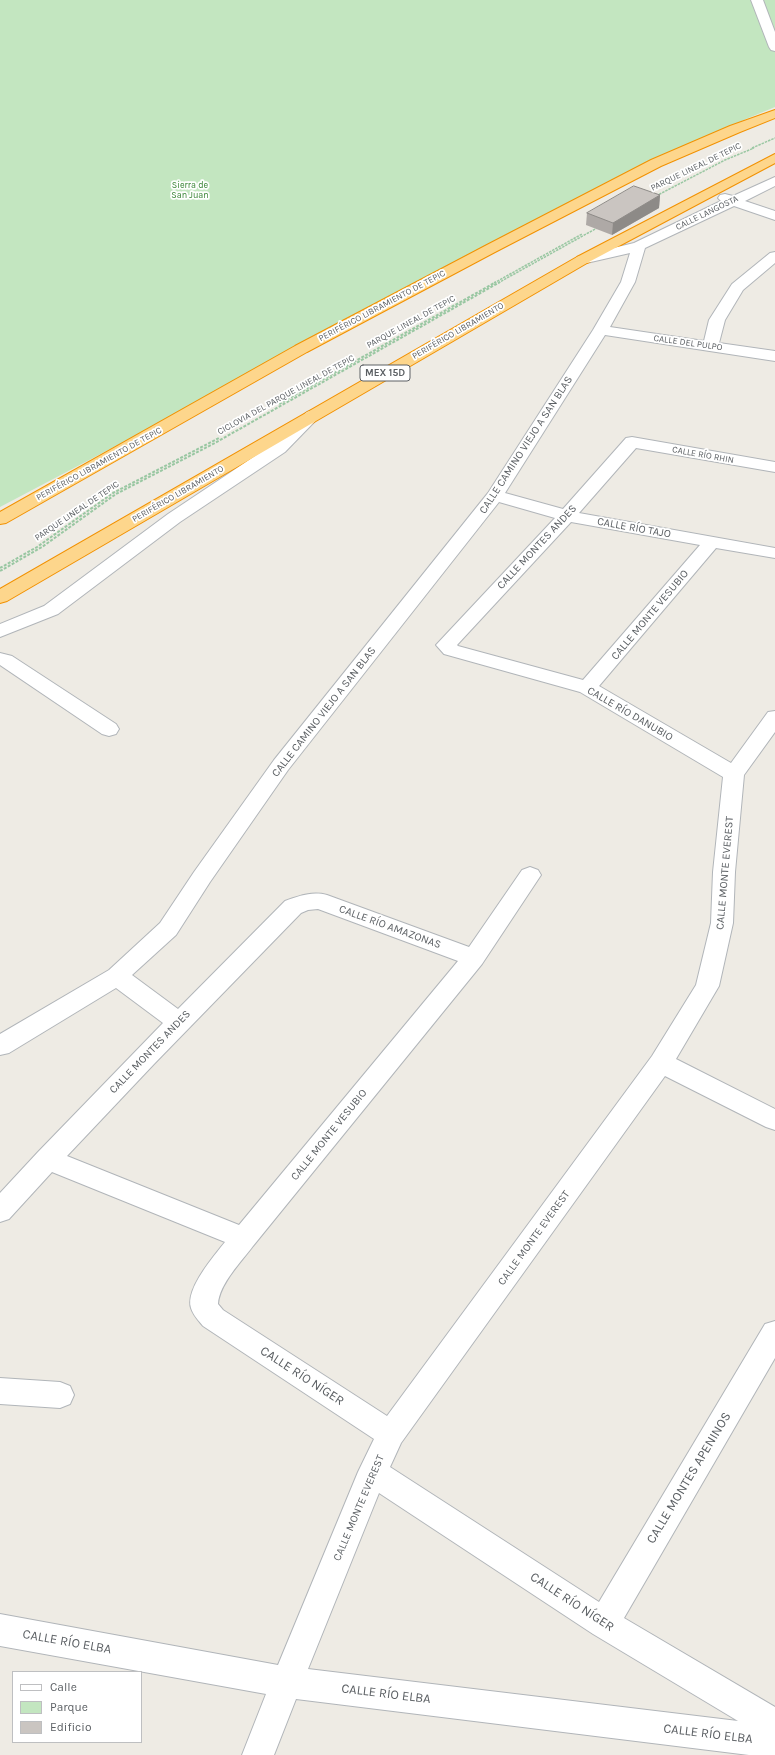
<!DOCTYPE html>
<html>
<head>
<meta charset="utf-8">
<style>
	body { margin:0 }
	#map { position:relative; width:775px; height:1755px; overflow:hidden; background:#eeebe4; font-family:Karla,sans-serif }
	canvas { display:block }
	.legend { position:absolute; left:12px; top:1671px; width:130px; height:72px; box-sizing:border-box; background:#fff; border:1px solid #bebfc1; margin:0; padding:5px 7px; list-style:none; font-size:12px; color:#5c6064 }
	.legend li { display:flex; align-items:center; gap:8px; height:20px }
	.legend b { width:20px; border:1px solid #bebfc1 }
</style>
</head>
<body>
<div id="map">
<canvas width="775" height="1755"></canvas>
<ul class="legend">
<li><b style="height:5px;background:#fff"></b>Calle</li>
<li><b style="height:11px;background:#c3e6c0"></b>Parque</li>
<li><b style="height:11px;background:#cac5c1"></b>Edificio</li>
</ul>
</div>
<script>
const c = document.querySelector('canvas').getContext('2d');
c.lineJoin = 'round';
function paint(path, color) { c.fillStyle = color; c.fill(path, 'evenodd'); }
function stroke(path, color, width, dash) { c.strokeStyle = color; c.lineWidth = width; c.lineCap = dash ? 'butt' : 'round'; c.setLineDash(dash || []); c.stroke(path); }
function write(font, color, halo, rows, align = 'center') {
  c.font = font + ' Karla,sans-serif'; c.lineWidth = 3.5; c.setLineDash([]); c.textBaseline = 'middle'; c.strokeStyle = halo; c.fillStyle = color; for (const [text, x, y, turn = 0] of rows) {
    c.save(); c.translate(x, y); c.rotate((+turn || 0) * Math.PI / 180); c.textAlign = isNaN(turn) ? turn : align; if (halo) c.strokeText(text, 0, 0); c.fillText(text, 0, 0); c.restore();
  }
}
const green = new Path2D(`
	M 0,0 L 775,0 L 775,107 L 746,119 L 571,206 L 0,507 Z`);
const pathFar1 = new Path2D(`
	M 752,148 L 775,138
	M 656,196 L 725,160 L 754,148
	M 494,283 L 582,234
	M 498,283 L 597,228`);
const path = new Path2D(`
	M 279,404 L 496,282
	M 0,568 L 37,547 L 113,493 L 219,438
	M 0,571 L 42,547 L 116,494 L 213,444 L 500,282`);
const minor = new Path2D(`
	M 751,0 L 763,0 L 775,32 L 775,51 L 771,50 L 769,47 Z
	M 775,177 L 775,186 L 745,201 L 775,211 L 775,220 L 734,206 L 645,248 L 635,282 L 610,327 L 704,341 L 709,320 L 732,284 L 770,253 L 775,252 L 775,263 L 743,290 L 725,320 L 719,343 L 775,351 L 775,361 L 605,335 L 505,493 L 563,509 L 626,438 L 632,437 L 775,462 L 775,472 L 636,448 L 579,513 L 775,548 L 775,558 L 716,548 L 599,686 L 731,763 L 768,712 L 775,711 L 775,732 L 744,775 L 735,872 L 733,923 L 719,986 L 676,1059 L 775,1109 L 775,1130 L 766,1127 L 665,1076 L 401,1443 L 390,1467 L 599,1602 L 765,1324 L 775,1321 L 775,1358 L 624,1618 L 775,1707 L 775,1755 L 749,1755 L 296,1699 L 274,1755 L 242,1755 L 266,1694 L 0,1646 L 0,1614 L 278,1665 L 358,1472 L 374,1439 L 203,1326 C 199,1321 193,1315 191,1308 C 185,1289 214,1256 225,1242 L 52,1172 L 9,1219 L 0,1222 L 0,1193 L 38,1152 L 163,1023 L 116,988 L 9,1053 L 0,1055 L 0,1034 L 109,970 L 160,923 L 194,872 L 274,760 L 488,493 L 593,330 L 621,282 L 630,253 L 582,264 L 577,263 L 575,260 L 577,257 L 634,243 L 721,201 L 718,198 L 720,195 L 725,194 L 733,196 ZM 499,502 L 555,518 L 436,645 L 444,654 L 580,692 L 723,777 L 713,872 L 711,923 L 696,985 L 652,1056 L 387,1416 L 223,1310 L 218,1304 C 219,1284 242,1261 253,1246 L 482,964 L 541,875 L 538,870 L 530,867 L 522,870 L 469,947 L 327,895 C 312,891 299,896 285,901 L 178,1009 L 132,975 L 176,935 L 210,882 L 288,770 ZM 571,522 L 700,545 L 583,680 L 458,646 L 457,645 ZM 318,909 L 458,961 L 239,1225 L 67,1156 L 154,1064 L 301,913 L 308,910 ZM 379,1493 L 593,1634 L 738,1721 L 308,1669 Z
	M 313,410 L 319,412 L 321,415 L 285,452 L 180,522 L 58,614 L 0,637 L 0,624 L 44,606 L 168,514 L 273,444 L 307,412 Z
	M 0,653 L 12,656 L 116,724 L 119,729 L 116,734 L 109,736 L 102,734 L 0,665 Z
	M 0,1378 L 60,1382 L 70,1386 L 74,1395 L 70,1404 L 60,1408 L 0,1404 Z`);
const highway = new Path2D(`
	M 775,110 L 775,118 L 740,132 L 661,166 L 495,252 L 307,352 L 6,523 L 0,524 L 0,512 L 295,346 L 485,246 L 651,160 L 730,126 Z
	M 775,154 L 775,163 L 587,263 L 7,601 L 0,603 L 0,589 L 577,257 Z`);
const wall = new Path2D(`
	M 660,195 L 659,208 L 612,235 L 586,225 L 587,213 Z`);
const shadedWall = new Path2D(`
	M 660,195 L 659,208 L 612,235 L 613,223 Z`);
const building = new Path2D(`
	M 634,186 L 660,195 L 613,223 L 587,213 Z`);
const farStreetnames = [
	["PARQUE LINEAL DE TEPIC",696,167,-26],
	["CALLE LANGOSTA",707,213,-26],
	["PERIFÉRICO LIBRAMIENTO DE TEPIC",382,306,-28],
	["PARQUE LINEAL DE TEPIC",411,322,-29],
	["PERIFÉRICO LIBRAMIENTO",458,331,-30],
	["CALLE DEL PULPO",688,343,8],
	["CICLOVIA DEL PARQUE LINEAL DE TEPIC",286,395,-29],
	["CALLE RÍO RHIN",703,455,10],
	["PERIFÉRICO LIBRAMIENTO DE TEPIC",99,464,-29],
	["PERIFÉRICO LIBRAMIENTO",178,494,-30],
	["PARQUE LINEAL DE TEPIC",77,511,-34]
];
const farParknames = [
	["Sierra de",190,185],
	["San Juan",190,195]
];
const shields = [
	[385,373,50]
];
const shieldNames = [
	["MEX 15D",385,373]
];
const streetNames = [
	["CALLE CAMINO VIEJO A SAN BLAS",526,445,-57],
	["CALLE RÍO TAJO",634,528,10],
	["CALLE MONTES ANDES",537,547,-47],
	["CALLE MONTE VESUBIO",650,615,-50],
	["CALLE CAMINO VIEJO A SAN BLAS",324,712,-52],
	["CALLE RÍO DANUBIO",630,714,30],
	["CALLE MONTE EVEREST",725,873,-85],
	["CALLE RÍO AMAZONAS",390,927,20],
	["CALLE MONTES ANDES",150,1052,-46],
	["CALLE MONTE VESUBIO",329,1135,-51],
	["CALLE MONTE EVEREST",534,1238,-54],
	["CALLE MONTE EVEREST",359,1508,-67]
];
const nearStreetnames = [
	["CALLE RÍO NÍGER",302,1376,33],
	["CALLE MONTES APENINOS",689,1478,-59],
	["CALLE RÍO NÍGER",572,1602,33],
	["CALLE RÍO ELBA",67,1642,10],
	["CALLE RÍO ELBA",386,1694,7],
	["CALLE RÍO ELBA",708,1734,7]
];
paint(green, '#c3e6c0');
stroke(minor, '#b1b5b9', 2);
stroke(highway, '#f29100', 2);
stroke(pathFar1, '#99c7a2', 1.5, [2.5, 1]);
stroke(path, '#99c7a2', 2, [3, 1.5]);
paint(minor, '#fff');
paint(highway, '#fdd68c');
paint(wall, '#aea9a6');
paint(shadedWall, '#8d8a87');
paint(building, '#cac5c1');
stroke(building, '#8d8a87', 1);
write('9px', '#5c6064', '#fff', farStreetnames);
write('9px', '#378334', '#fff', farParknames);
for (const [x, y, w] of shields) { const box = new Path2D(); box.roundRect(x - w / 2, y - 8, w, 16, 3); c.fillStyle = '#fff'; c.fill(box); stroke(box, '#5c6064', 1); }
write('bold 10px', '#5c6064', null, shieldNames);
write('11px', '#5c6064', '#fff', streetNames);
write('13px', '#5c6064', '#fff', nearStreetnames);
</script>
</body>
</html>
